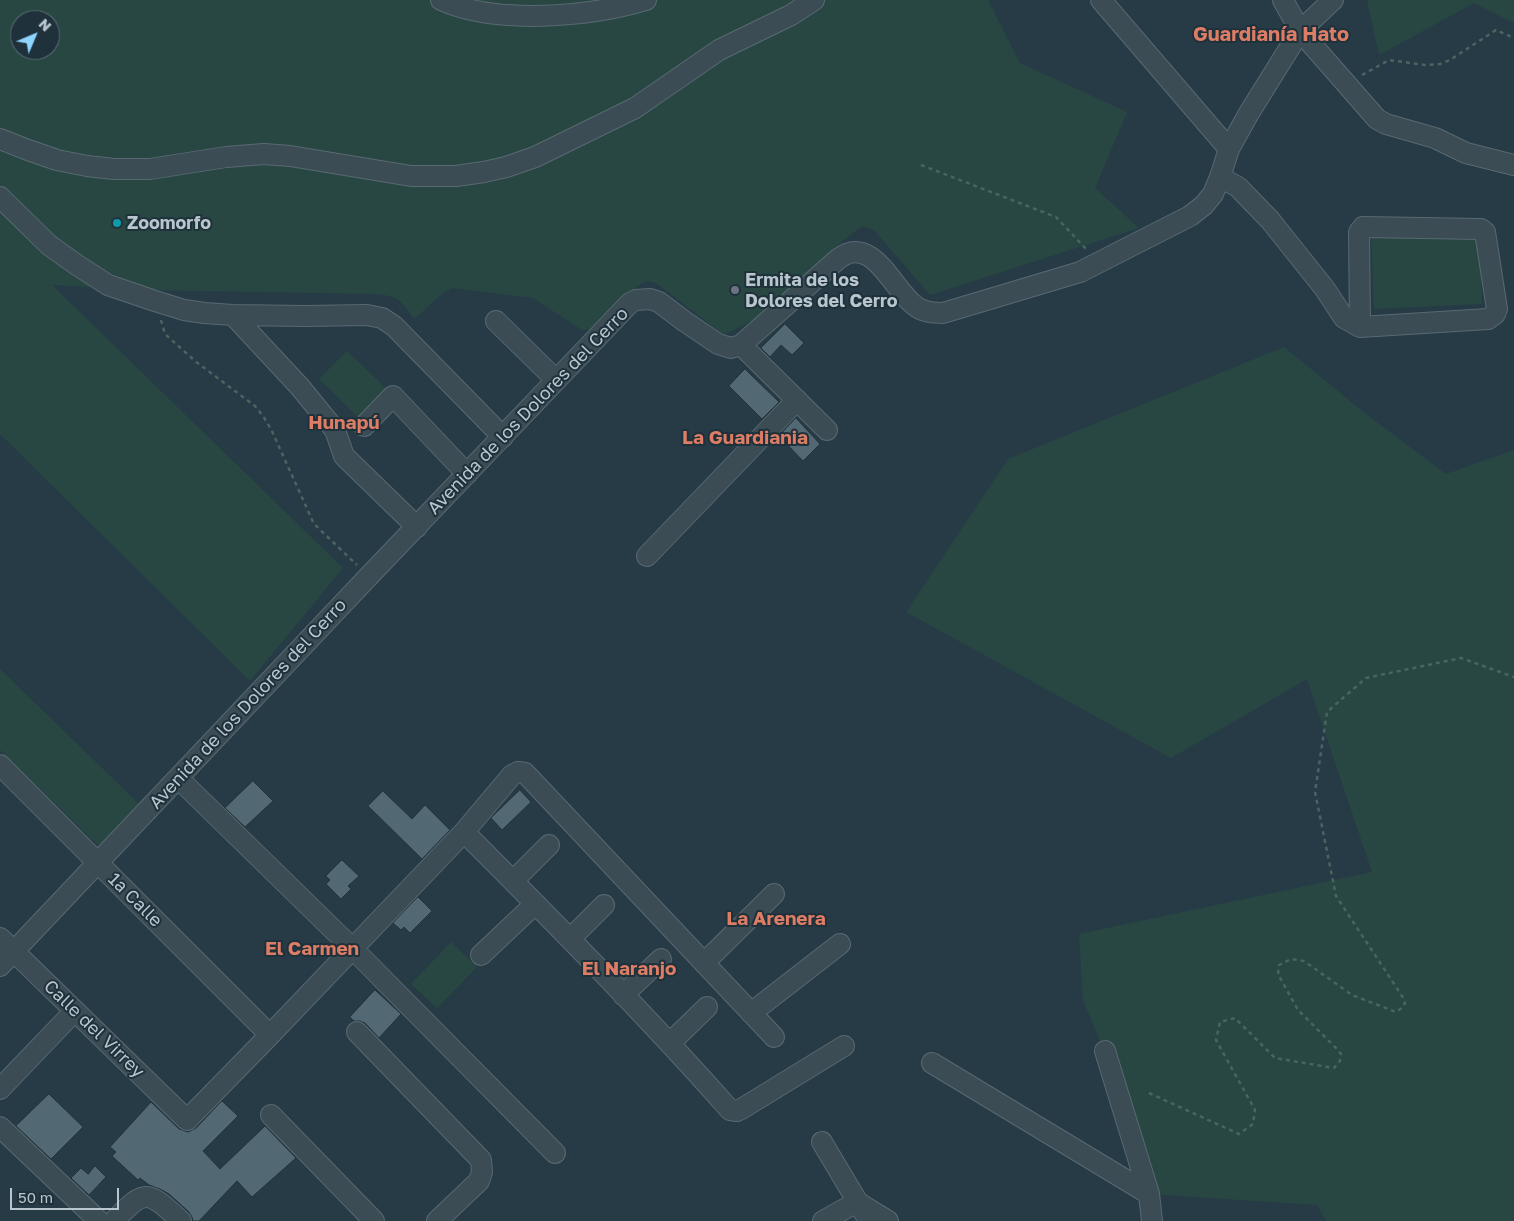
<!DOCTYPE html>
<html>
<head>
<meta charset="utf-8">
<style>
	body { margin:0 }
	#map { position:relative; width:1514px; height:1221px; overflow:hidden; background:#263b46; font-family:"Golos Text",sans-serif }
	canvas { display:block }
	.north { position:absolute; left:10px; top:10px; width:50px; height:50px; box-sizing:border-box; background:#1f313b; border:1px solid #5d6d76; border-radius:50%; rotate:45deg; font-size:14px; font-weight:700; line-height:20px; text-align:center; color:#b9c6ce }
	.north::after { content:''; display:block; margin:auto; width:18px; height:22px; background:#8ed4fe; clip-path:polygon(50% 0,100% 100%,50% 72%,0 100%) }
	.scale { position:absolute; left:10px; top:1188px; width:109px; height:22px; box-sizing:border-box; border:2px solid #b9c6ce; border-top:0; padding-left:6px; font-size:15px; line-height:18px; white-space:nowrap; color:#b9c6ce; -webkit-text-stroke:4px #1f313b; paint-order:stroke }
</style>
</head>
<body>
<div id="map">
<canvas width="1514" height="1221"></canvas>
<div class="north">N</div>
<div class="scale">50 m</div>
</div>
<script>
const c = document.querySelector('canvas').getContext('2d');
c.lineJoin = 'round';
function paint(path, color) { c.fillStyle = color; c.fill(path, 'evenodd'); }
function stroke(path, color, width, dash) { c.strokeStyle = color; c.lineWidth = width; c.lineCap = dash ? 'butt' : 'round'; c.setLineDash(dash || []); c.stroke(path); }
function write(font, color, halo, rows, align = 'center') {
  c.font = font + ' "Golos Text",sans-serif'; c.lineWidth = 4; c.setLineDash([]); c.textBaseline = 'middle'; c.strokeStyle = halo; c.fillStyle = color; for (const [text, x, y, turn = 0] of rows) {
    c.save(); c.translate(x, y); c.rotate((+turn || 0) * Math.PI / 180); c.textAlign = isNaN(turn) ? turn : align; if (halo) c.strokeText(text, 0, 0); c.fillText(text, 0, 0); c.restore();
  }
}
const green = new Path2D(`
	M 0,0 L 988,0 L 1020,63 L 1127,112 L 1095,188 L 1139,228 L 930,295 L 874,230 L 862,226 L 846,238 L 761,316 L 724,335 L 656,283 L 646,281 L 636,287 L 592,329 L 582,330 L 533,298 L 452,288 L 443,293 L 414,319 C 399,299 401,297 376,294 L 143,290 L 52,285 L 343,568 L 250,681 L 0,434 ZM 20,20 L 50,20 L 50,50 L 20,50 Z
	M 1367,0 L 1514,0 L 1514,23 L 1474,3 L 1379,55 Z
	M 1480,232 L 1482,304 L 1374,309 L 1371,233 Z
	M 1284,347 L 1366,414 L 1446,474 L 1514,450 L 1514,1221 L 1326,1221 L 1317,1205 L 1149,1194 L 1114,1075 L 1083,1000 L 1079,934 L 1372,872 L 1307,679 L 1171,758 L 906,612 L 1008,459 Z
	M 347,351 L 390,392 L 362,421 L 319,379 Z
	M 0,669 L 139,804 L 99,846 L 0,750 Z
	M 451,942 L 477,967 L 437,1008 L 411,984 Z`);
const building = new Path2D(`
	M 785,324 L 804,343 L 792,355 L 781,345 L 770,357 L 761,348 Z
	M 745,369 L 779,402 L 762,419 L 729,386 Z
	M 796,418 L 820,444 L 803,461 L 779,436 Z
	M 253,781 L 273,801 L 245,827 L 225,808 Z
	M 520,790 L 531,802 L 502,830 L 491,818 Z
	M 383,791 L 412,819 L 425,805 L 450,830 L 422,859 L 368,806 Z
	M 342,860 L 359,876 L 348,886 L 351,889 L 341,899 L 326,884 L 330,880 L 326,876 Z
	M 418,897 L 432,911 L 410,933 L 404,927 L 401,930 L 393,923 Z
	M 375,990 L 401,1014 L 379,1038 L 365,1023 L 360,1021 L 354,1021 L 350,1017 Z
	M 49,1094 L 83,1127 L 51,1159 L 16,1126 Z
	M 222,1101 L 238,1116 L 203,1151 L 220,1169 L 265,1126 L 296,1158 L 252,1197 L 237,1181 L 199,1221 L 193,1221 L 192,1217 L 189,1212 L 169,1194 L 160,1189 L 149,1185 L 140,1178 L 138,1180 L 112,1156 L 116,1152 L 110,1147 L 151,1102 L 179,1129 L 188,1132 L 196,1128 Z
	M 95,1166 L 106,1177 L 89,1195 L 71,1178 L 81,1168 L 88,1174 Z`);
const path = new Path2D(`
	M 1362,75 L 1389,60 L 1425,65 L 1440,64 L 1450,60 L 1496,30 L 1514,38
	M 921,165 L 1056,217 L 1087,250
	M 161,320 L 165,334 L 195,361 L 255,406 L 263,416 L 271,429 L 314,524 L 357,565
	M 1149,1093 L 1239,1134 L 1253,1124 L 1255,1110 L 1216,1040 L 1220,1022 L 1235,1018 L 1275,1058 L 1334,1068 L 1340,1061 L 1341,1054 L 1336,1048 L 1298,1010 L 1278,974 L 1279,965 L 1291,959 L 1304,961 L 1352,995 L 1396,1012 L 1402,1008 L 1405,1003 L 1402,996 L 1336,896 L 1315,792 L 1327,712 L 1366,678 L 1461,658 L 1514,677`);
const minor = new Path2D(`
	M 441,0 C 496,25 589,17 646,0
	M 1101,0 L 1229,149
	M 1283,0 L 1300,31 L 1377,119 L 1386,124 L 1435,138 L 1466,153 L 1514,165
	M 0,139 L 28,150 L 57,160 L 87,166 L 114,169 L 150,169 L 226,157 L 264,154 L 290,156 L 411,176 L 456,176 L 484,172 L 506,167 L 535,157 L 635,108 L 719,50 L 791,15 L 814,0
	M 1220,177 L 1238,187 L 1270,220 L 1325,289 L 1344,318 L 1360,327 L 1488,319 L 1495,314 L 1497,309 L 1485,232 L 1481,229 L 1363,227 L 1359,232 L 1360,327
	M 0,197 L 49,245 L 77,265 L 108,285 L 155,301 L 184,310 L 204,313 L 233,315 L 306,316 L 367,315 L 382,318 L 394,326 L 503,437
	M 233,315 L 300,387 L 335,430 L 344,456 L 417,527
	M 496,321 L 556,380
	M 741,345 L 827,430
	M 364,426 L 393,396 L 467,474
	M 647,556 L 797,400
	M 0,765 L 270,1035
	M 178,778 L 352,948 L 555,1153
	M 464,832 C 555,923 645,1014 730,1110 L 737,1111 L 743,1108 L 844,1046
	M 513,881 L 549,845
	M 0,938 L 187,1120 L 270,1035 L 464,832 L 512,775 L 518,772 L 525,773 L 774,1037
	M 570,939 L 604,905
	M 481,955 L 535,904
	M 704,963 L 774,894
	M 0,966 L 369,576 L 630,303 L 636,300 L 650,299 L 659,302 L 684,321 L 718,344 L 731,348 L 741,345 L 838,259 C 872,233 892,288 914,305 C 922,312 932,313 943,313 L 1080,272 L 1190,216 L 1204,205 L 1213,194 L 1220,177 L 1229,149 L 1249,113 L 1300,31 L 1333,0
	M 623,995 L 661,959
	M 751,1013 L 840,944
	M 357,1032 L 481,1160 L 482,1172 L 479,1181 L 437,1221
	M 670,1043 L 707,1007
	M 1105,1051 L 1149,1194 L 1152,1221
	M 932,1063 L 1149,1194
	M 0,1089 L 67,1019
	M 271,1115 L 374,1221
	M 0,1127 L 99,1221
	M 822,1142 L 869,1221
	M 114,1221 C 146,1187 148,1191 181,1221
	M 823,1221 L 857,1202 L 888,1221`);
const markers = [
	[117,223,5,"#0f9aa8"],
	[735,290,5,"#6b7280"]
];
const poiNames = [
	["Zoomorfo",127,223],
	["Ermita de los",745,280],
	["Dolores del Cerro",745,301]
];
const streetNames = [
	["Avenida de los Dolores del Cerro",528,411,-46],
	["Avenida de los Dolores del Cerro",248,704,-47],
	["1a Calle",135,900,45],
	["Calle del Virrey",94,1029,44]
];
const neighbourhoodNames = [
	["Hunapú",344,423],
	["La Guardiania",745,438],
	["La Arenera",776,919],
	["El Carmen",312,949],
	["El Naranjo",629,969]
];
const quarterNames = [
	["Guardianía Hato",1271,35]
];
paint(green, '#284743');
paint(building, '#526873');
stroke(building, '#21333d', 1);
stroke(minor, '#596972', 22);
stroke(path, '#496461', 2.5, [4, 4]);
stroke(minor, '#3b4c55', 20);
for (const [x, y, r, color] of markers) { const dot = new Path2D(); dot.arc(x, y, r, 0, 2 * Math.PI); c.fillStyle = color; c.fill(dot); stroke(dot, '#1f313b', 2); }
write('bold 18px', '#b9c6ce', '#1f313b', poiNames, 'left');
write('18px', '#b9c6ce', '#1f313b', streetNames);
write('bold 19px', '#dd7d65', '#1f313b', neighbourhoodNames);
write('bold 20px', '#dd7d65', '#1f313b', quarterNames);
</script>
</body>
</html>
